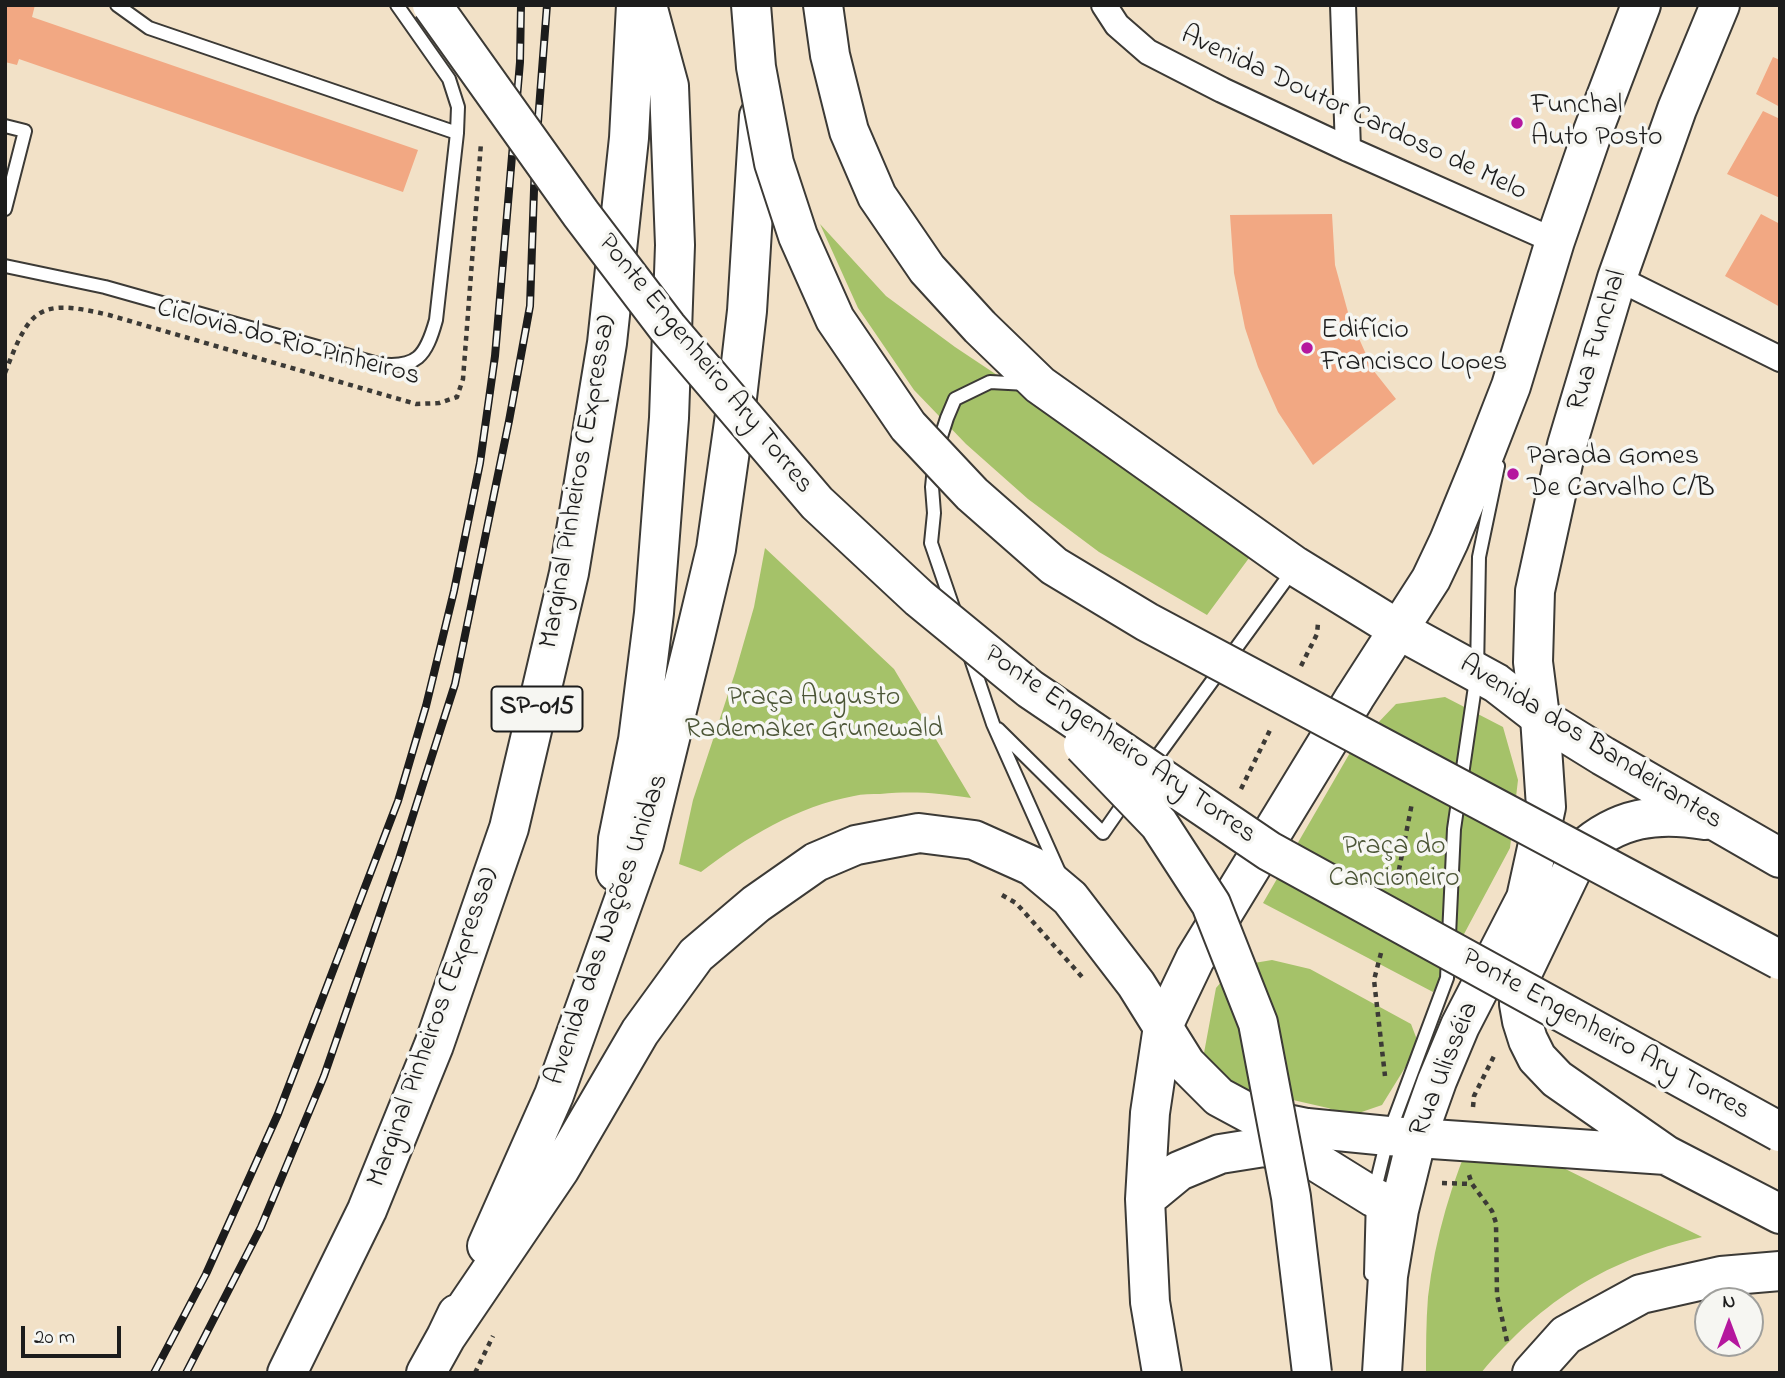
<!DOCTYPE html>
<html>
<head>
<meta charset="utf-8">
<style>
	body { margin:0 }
	#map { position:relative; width:1785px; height:1378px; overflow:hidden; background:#f2e1c7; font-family:"Indie Flower",sans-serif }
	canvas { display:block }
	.frame { position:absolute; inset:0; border:7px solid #1c1c1c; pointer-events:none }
	.north { position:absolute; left:1694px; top:1287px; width:70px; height:70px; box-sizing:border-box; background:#f6f6f2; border:2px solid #9f9f9c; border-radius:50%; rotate:0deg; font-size:19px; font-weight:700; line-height:28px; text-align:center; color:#1c1c1c }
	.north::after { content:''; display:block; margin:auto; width:24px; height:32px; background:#b5179e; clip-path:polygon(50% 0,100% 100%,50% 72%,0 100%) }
	.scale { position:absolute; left:21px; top:1326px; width:100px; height:32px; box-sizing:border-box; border:4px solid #1c1c1c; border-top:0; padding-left:9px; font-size:21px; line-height:24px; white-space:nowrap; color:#1c1c1c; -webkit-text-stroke:5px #f6f6f2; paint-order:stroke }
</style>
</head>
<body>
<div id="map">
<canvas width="1785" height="1378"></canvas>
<div class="frame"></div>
<div class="north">N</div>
<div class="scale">20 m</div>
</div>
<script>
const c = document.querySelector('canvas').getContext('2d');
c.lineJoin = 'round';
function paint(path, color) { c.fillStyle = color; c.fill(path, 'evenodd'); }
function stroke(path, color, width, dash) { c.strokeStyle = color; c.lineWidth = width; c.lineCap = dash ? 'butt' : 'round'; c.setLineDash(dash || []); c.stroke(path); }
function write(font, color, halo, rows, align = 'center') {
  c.font = font + ' "Indie Flower",sans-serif'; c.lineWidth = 7; c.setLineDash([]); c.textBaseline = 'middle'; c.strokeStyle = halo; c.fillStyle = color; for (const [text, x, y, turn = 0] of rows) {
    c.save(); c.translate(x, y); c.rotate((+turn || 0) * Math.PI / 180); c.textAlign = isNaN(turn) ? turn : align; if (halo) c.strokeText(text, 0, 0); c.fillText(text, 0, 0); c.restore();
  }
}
const green = new Path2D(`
	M 820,224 L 886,296 L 955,347 L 1024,393 L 1104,451 L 1249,558 L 1207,615 L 1099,552 L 1028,499 L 966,444 L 914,390 L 858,308 Z
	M 765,548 L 894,669 L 971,798 C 937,793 914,791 880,794 C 872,794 862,794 854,796 C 798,806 745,838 701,872 L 679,864 L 693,800 L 735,673 L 754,607 Z
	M 1445,697 L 1503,727 L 1518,780 L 1510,848 L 1433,992 L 1263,903 L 1351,751 L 1396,704 Z
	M 1272,960 L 1310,969 L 1411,1024 L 1419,1045 L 1382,1105 L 1350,1116 L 1328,1108 L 1236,1087 L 1204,1053 L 1216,988 L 1228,974 L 1242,965 Z
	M 1477,1125 L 1702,1237 C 1607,1260 1544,1298 1481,1373 L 1426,1373 C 1426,1347 1426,1322 1428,1297 C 1435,1237 1452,1180 1477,1125 Z`);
const building = new Path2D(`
	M 5,5 L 35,5 L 32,17 L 418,150 L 403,192 L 19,59 L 17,65 L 5,62 Z
	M 1773,57 L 1780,60 L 1780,107 L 1756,94 Z
	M 1763,111 L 1780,119 L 1780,198 L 1727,174 Z
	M 1332,214 L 1335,265 L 1349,316 L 1373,370 L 1396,399 L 1313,465 L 1278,412 L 1258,367 L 1245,328 L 1234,273 L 1230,215 Z
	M 1761,214 L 1780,224 L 1780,307 L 1725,276 Z`);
const path = new Path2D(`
	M 5,373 C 30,308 38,298 109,315 L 416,404 L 439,403 L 457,397 L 463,379 L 481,143
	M 1301,666 L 1317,634 L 1318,623
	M 1241,789 L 1271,728
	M 1397,880 L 1412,803
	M 1002,895 L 1016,903 L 1083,978
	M 1381,953 L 1374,980 L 1385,1076
	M 1473,1107 L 1474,1096 L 1495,1054
	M 1469,1175 L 1472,1184 L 1492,1211 L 1496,1223 L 1497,1295 L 1508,1346
	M 1442,1183 L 1472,1184
	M 475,1373 L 493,1336`);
const lane = new Path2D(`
	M 117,5 L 149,28 L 457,133
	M 5,126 L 25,131 L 5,209
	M 5,266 L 105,287 L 378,364 C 417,369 426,356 436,320 L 457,133 L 458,107 L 449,79 L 397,5
	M 937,449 L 947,418 L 955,399 L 990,382 L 1027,384
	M 934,467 L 932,487 L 934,513 L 931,543 L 955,613
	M 969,653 L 993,724 L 1059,872
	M 998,729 L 1103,833 L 1128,797
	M 1151,765 L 1293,570
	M 1371,1274 L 1373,1197 L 1388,1136 L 1447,978 L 1454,829 L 1477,673 L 1479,557 L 1498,466`);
const street = new Path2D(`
	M 1104,5 L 1117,25 L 1148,52 L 1222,90 L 1348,149 L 1555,241
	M 1343,5 L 1348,149
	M 1617,278 L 1780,359`);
const primary = new Path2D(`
	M 1145,1199 L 1179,1171 L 1220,1154 L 1264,1147 L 1307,1156 L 1373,1197 L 1399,1210
	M 1162,1373 L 1150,1302 L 1145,1199 L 1150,1113 L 1163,1026 L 1195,959 L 1355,697 L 1431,579 L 1449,541 L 1481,463 L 1511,386 L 1555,241 L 1593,131 L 1641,5
	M 1382,1373 L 1388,1276 L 1399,1210 L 1417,1137 L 1437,1081 L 1460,1026 L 1526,898 L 1546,807 L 1540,717 L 1533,662 L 1535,591 L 1567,445 L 1617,278 L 1677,109 L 1720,5`);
const highway = new Path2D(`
	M 823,5 L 830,55 L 849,131 L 877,196 L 927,269 L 980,327 L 1040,385 L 1295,566 L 1399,630 L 1496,683 L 1540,717 L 1603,756 L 1780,858
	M 1705,820 C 1657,812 1618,817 1581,851 L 1519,980 L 1519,1004 L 1522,1021 L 1528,1040 L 1537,1058 L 1557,1079 L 1666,1155 L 1780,1214
	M 616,872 L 618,839 L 638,740 L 654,613 L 669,418 L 675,245 L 669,86 L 647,5
	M 487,1246 L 554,1095 L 644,844 L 695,637 L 716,549 L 735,415 L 747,311 L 759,116
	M 446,1337 L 560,1169 L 640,1032 L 696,955 L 756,904 L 816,862 L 856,845 L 919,833 L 974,840 L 1032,866 L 1070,898 L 1136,984 L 1186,1064 L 1219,1097 L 1258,1118 L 1307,1128 L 1388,1136 L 1666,1155
	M 287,1373 L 367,1210 L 434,1045 L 509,828 L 569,573 L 607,343 L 629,138 L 636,5
	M 426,1373 L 446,1337 L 457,1314
	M 1532,1373 L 1566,1335 L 1641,1294 L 1721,1276 L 1780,1271`);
const rail = new Path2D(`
	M 154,1373 L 206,1274 L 278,1114 L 398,801 L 426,706 L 454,591 L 480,463 L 495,356 L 520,62 L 521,5
	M 186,1373 L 261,1227 L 324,1076 L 399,859 L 455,684 L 509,421 L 530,306 L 535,161 L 547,5`);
const highwayBridge = new Path2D(`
	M 432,5 L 581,214 L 667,327 L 817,503 L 919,598 L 1030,689 L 1269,851 L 1780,1132
	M 751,5 L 756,67 L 774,163 L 798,236 L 835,319 L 908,426 L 972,494 L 1054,566 L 1147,622 L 1780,960
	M 1083,745 L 1159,824 L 1211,904 L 1258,1023 L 1291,1197 L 1312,1373`);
const markers = [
	[1517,123,7,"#b5179e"],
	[1307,348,7,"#b5179e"],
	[1513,474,7,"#b5179e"]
];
const shields = [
	[537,709,91]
];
const shieldNames = [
	["SP-015",537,709]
];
const poiNames = [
	["Funchal",1531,107],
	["Auto Posto",1531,139],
	["Edifício",1321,332],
	["Francisco Lopes",1321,364],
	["Parada Gomes",1527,458],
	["De Carvalho C/B",1527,490]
];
const streetNames = [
	["Avenida Doutor Cardoso de Melo",1353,115,25],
	["Rua Funchal",1599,341,-73],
	["Ciclovia do Rio Pinheiros",288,344,15],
	["Ponte Engenheiro Ary Torres",704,365,51],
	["Marginal Pinheiros (Expressa)",580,482,-80],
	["Avenida dos Bandeirantes",1590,744,32],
	["Ponte Engenheiro Ary Torres",1119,746,35],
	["Avenida das Nações Unidas",609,930,-71],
	["Marginal Pinheiros (Expressa)",435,1028,-70],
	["Ponte Engenheiro Ary Torres",1605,1036,29],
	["Rua Ulisséia",1446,1070,-68]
];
const parkNames = [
	["Praça Augusto",814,699],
	["Rademaker Grunewald",814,731],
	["Praça do",1394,848],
	["Cancioneiro",1394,880]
];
paint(green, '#a5c269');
paint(building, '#f2a883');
stroke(lane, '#3c3a36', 16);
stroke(street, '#3c3a36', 28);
stroke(primary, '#3c3a36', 42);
stroke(highway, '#3c3a36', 42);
stroke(path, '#3c3a36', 4.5, [5, 5]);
stroke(lane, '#fff', 12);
stroke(street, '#fff', 24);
stroke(primary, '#fff', 38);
stroke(highway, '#fff', 38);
stroke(rail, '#1c1c1c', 8);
stroke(rail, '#f6f6f2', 5, [16]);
stroke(highwayBridge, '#3c3a36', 42, []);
stroke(highwayBridge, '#fff', 38);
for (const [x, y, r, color] of markers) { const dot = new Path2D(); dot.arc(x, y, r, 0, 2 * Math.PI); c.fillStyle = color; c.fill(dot); stroke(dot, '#f6f6f2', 2.5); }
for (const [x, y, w] of shields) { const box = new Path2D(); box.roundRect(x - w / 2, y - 22.5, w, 45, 5); c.fillStyle = '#f6f6f2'; c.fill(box); stroke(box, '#1c1c1c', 2); }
write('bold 26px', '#1c1c1c', null, shieldNames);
write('28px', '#1c1c1c', '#f6f6f2', poiNames, 'left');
write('28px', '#1c1c1c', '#f6f6f2', streetNames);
write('28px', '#4c5637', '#f6f6f2', parkNames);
</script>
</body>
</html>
